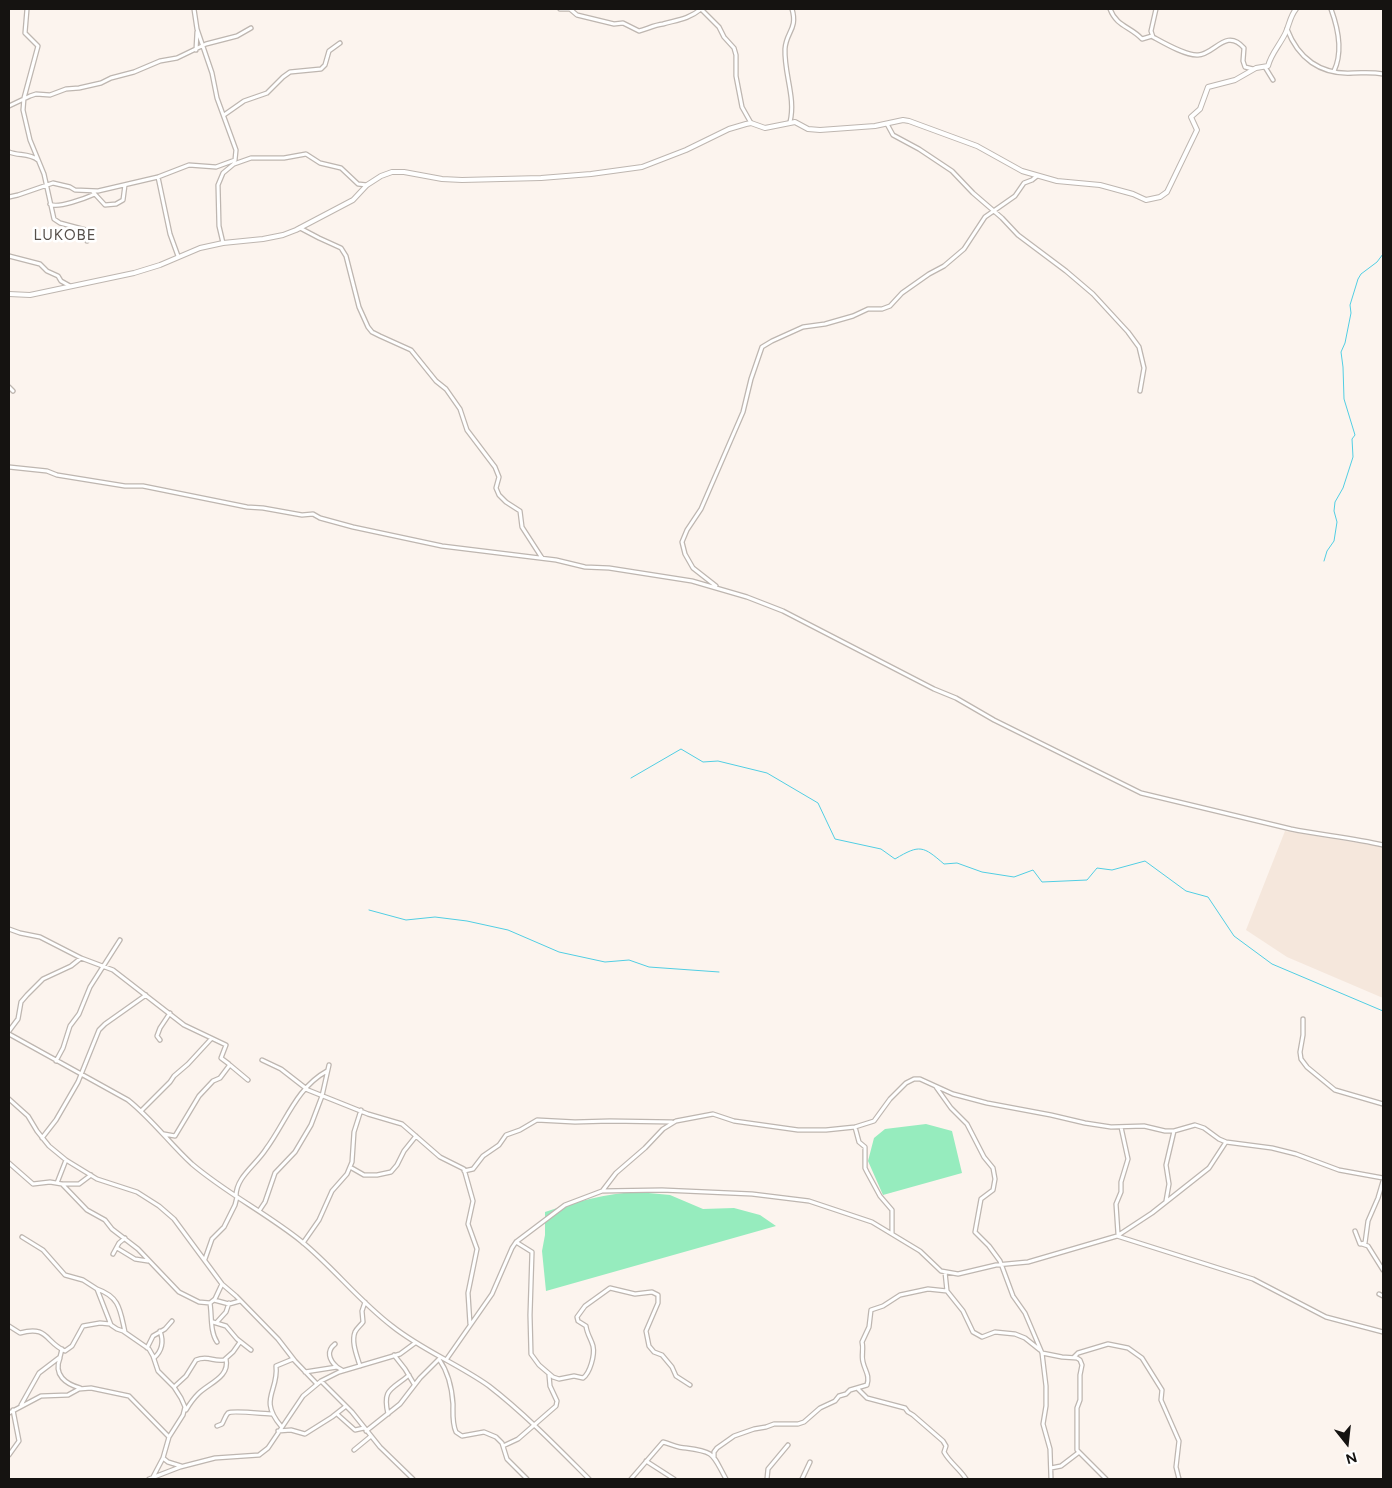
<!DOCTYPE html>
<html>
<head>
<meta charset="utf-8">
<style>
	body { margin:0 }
	#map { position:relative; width:1392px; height:1488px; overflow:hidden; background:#fcf4ee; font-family:Figtree,sans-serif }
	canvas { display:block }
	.frame { position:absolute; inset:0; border:10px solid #151311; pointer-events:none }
	.north { position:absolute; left:1322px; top:1418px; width:50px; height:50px; -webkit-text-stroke:4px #fff; paint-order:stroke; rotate:164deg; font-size:14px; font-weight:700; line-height:20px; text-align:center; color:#151311 }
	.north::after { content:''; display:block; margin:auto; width:18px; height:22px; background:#151311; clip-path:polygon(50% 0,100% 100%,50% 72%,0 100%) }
</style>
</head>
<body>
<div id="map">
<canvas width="1392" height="1488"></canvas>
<div class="frame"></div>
<div class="north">N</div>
</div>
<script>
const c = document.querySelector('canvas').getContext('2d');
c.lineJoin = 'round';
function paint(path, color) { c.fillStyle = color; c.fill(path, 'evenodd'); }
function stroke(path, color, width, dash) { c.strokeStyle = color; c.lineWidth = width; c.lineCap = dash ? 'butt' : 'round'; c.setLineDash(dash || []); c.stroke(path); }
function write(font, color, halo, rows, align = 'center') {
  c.font = font + ' Figtree,sans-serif'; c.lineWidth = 5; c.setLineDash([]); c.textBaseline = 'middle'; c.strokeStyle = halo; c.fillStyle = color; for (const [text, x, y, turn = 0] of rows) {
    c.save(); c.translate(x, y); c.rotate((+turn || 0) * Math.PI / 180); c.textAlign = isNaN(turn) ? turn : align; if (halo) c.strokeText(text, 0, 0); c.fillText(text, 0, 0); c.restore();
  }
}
const built = new Path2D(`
	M 1285,831 L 1383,847 L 1383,998 L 1287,957 L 1246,930 Z`);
const green = new Path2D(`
	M 926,1124 L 952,1131 L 962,1173 L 883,1195 L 868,1161 L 874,1138 L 885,1129 Z
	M 638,1192 L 670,1195 L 703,1209 L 734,1208 L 760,1215 L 776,1226 L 546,1291 L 542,1251 L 545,1235 L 545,1212 C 576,1202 605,1193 638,1192 Z`);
const stream = new Path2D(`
	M 1324,561 L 1327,551 L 1334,541 L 1337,522 L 1334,511 L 1335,502 L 1343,488 L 1353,457 L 1352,439 L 1355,435 L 1344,399 L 1343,367 L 1341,352 L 1345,343 L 1351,313 L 1350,305 L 1358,279 L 1361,274 L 1377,262 L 1383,254
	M 631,778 L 681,749 L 703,762 L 718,761 L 767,773 L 818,803 L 835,839 L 881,849 L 895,859 C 920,844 923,846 944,864 L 957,863 L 982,872 L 1014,877 L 1033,870 L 1042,882 L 1087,880 L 1097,868 L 1112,870 L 1145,861 L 1186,891 L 1208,897 L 1234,936 L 1272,964 L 1383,1011
	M 369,910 L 406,920 L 435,917 L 467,921 L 508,930 L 559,952 L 605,962 L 629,960 L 649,967 L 719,972`);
const minor = new Path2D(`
	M 27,9 L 25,33 L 38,46 L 24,98 L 23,110 L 30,140 L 44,174 L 54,219 L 60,223 L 86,230 L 87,241
	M 560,9 L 570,9 L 577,15 L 614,24 L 623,23 L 639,31 C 647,29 654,25 663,24 C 677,20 689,19 701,9
	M 701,9 L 719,27 L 724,37 L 734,48 L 736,55 L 736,76 L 742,107 L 751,123
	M 1110,9 C 1117,27 1130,26 1142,39 L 1152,36
	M 1156,9 L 1151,31 L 1153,37 C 1164,43 1186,56 1198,55 C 1214,55 1226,27 1244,48 L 1243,61 L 1245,67 L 1253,69
	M 1331,9 C 1338,28 1343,52 1334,71
	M 1287,29 C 1298,58 1320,75 1353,73 C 1364,73 1372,72 1383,74
	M 196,50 L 197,32
	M 1265,67 L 1273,80
	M 9,106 L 30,96 L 36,94 L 50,95 L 66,89 L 79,88 L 101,83 L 111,78 L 134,72 L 160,61 L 177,58 L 206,44 L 237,36 L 251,28
	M 224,115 L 244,101 L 267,93 L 283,77 L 290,72 L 321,69 L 325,65 L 329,51 L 340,43
	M 790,122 C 796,98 784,74 785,49 C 786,32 798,29 792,9
	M 887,124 L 893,135 L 919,149 L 952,171 L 973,193 L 1002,218 L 1018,235 L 1066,271 L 1093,294 L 1128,332 L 1139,347 L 1144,368 L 1140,391
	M 9,152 C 19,156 29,153 38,160
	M 234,164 L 251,158 L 284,158 L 306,154 L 320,163 L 341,168 L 358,184 L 367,185
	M 158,177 L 170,234 L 178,256
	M 93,192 L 105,205 L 116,204 L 123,200 L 125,185
	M 9,197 L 18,195 L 53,183 L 70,187 L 75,190 L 98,191 L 158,177 L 189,165 L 216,167 L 235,160 L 236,150 L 217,98 L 212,73 L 197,29 L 194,9
	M 50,204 C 57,209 86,198 95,194
	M 300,228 L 319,238 L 341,248 L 346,256 L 359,307 L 368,327 L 372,332 L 380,336 L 411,350 L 436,381 L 446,389 L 460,409 L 467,430 L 495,467 L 499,477 L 496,488 L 499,495 L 506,502 L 520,511 L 522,527 L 542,558
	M 223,243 L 219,226 L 218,185 L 223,173 L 235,163
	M 9,256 L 40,264 L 47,271 L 58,276 L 61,281 L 70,286
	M 9,387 L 13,391
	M 9,467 L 47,471 L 57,475 L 125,486 L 143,486 L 247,507 L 263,508 L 302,515 L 313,514 L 320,518 L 353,527 L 442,546 L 556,560 L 585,567 L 609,568 L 692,581 L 747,597 L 783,611 L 934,689 L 956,698 L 994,720 L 1141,793 L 1291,829 C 1321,835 1352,838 1383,845
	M 716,586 L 693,568 L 685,554 L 682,542 L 687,530 L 701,509 L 743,412 L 751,379 L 762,347 L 772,341 L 803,327 L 825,324 L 853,316 L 868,309 L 882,309 L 890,306 L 902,293 L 929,274 L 944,266 L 964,249 L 985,217 L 1015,196 L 1024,183 L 1032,180 L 1037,176
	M 9,929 L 20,933 L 40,937 L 81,958 L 113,970 L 184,1025 L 226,1045 L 221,1058 L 229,1064 L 229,1066 L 220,1078 L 213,1081 L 199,1096 L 175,1136 L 164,1134
	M 1303,1019 L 1303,1035 L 1300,1052 L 1301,1059 L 1307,1067 L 1335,1090 L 1383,1104
	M 9,1031 L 18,1019 L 21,1002 L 27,995 L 43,979 L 71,966 L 81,958
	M 9,1034 L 128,1100 C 152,1119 170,1144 192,1164 C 226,1193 266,1213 301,1241 C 333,1267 359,1301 392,1326 C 422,1350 458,1364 489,1386 C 524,1413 558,1448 589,1479
	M 160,1040 L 157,1036 L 160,1028 L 170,1013
	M 262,1060 L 281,1069 L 308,1090 L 368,1114 L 402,1124 L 440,1157 L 464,1169 L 473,1201 L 468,1224 L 477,1249 L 468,1293 L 470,1324
	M 56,1061 L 63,1048 L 70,1026 L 79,1014 L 90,987 L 120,940
	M 230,1065 L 248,1080
	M 936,1087 L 951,1108 L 967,1124 L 984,1157 L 993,1168 L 995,1179 L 993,1190 L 981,1199 L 975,1232 L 989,1246 L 1000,1261 L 1013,1296 L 1025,1313 L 1042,1353 L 1046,1386 L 1046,1406 L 1043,1424 L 1050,1449 L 1051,1479
	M 9,1099 L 28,1116 L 37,1131 L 49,1146 L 66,1160 L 97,1179 L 137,1192 L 159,1206 L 174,1219 L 222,1284 L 236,1296 L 278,1339 L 295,1361 L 317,1384
	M 142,1110 L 170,1082 L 174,1076 L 188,1064 L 211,1039
	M 855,1127 L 859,1142 L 865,1147 L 865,1168 L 867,1172 L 880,1196 L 892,1210 L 892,1233
	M 42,1138 L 56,1120 L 78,1082 L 99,1030 L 105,1024 L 146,995
	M 9,1163 L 33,1184 L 50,1182 L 62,1184 L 79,1184 L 91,1175
	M 350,1167 L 364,1175 L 377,1175 L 391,1172 L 397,1165 L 404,1151 L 416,1136
	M 464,1171 L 473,1169 L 483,1156 L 499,1145 L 506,1135 L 520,1130 L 537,1120 L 575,1122 L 610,1121 L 672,1122
	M 57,1183 L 66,1160
	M 62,1184 L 87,1210 L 105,1220 L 112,1229 L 138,1249 L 179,1292 L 199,1302 L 210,1303 L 215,1299 L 222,1284
	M 603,1190 L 616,1173 L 645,1148 L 663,1129 L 676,1121 L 713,1114 L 734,1121 L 798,1130 L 826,1130 L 855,1127 L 874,1121 L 890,1099 L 906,1083 L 914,1079 L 920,1079 L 953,1094 L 987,1103 L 1051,1115 L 1085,1123 L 1111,1127 L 1144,1126 L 1165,1131 L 1174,1131 L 1195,1125 L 1204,1128 L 1219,1139 L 1226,1142 L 1272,1148 L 1296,1154 L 1339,1170 L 1383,1178
	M 236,1196 C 236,1177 256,1165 266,1149 C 286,1122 296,1088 327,1071
	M 1166,1201 L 1169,1184 L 1166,1165 L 1174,1131
	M 259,1211 L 265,1202 L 275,1173 L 295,1152 L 311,1125 L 322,1096 L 329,1065
	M 1355,1231 L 1360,1244 L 1365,1243 L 1368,1221 L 1378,1198 L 1383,1181
	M 1118,1234 L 1116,1204 L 1121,1192 L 1121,1182 L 1128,1159 L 1121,1127
	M 1117,1236 L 1253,1279 L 1326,1317 L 1383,1332
	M 22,1237 L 43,1250 L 65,1275 L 83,1280 L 97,1289 L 111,1325 L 117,1329 L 123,1331 L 149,1349 L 153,1356 L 158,1371 L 174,1387 L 181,1398 L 185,1407 L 183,1415 L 169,1437 L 163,1458 L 153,1477
	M 516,1242 L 532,1252 L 530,1315 L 531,1354 L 539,1365 L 553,1377 L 559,1379 L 574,1376 L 583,1378 C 590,1373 595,1355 593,1346 C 591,1339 587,1334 586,1326 L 578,1321 L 577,1317 L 585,1306 L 610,1288 L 635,1294 L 652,1292 L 658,1295 L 658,1303 L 646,1331 L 649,1346 L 654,1352 L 662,1355 L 672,1367 L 676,1376 L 690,1385
	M 303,1243 L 319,1220 L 332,1191 L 347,1174 L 352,1162 L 354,1132 L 361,1110
	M 1362,1244 L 1368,1246 L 1383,1270
	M 117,1248 L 135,1259 L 148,1261
	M 113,1254 L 119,1243 L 125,1238
	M 205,1259 L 212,1239 L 224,1227 L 235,1205 L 237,1197
	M 945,1272 L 947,1291 L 963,1311 L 973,1332 L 982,1337 L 995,1332 L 1015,1334 L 1025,1338 L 1040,1350
	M 97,1289 C 120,1297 120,1310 125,1332
	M 1379,1294 L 1383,1296
	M 214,1300 L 229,1304 L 240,1301
	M 210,1303 C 212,1316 210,1332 217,1342
	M 213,1322 L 226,1326 L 237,1339 L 251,1350
	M 216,1323 L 226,1312 L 229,1303
	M 9,1326 L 20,1333 C 48,1325 45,1342 65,1351 L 72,1346 L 83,1326 L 100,1323 L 110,1324
	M 335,1344 C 326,1351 329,1360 337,1367
	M 147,1348 L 153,1336 L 165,1329 L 172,1321
	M 1042,1353 L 1062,1357 L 1077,1358 L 1080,1360 L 1082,1365 L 1080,1375 L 1080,1400 L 1077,1408 L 1077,1450 L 1106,1479
	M 394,1355 L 405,1369 L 414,1384
	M 1074,1357 L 1078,1353 L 1108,1344 L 1128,1348 L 1142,1358 L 1162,1390 L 1161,1400 L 1179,1441 L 1176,1467 L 1179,1479
	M 60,1358 C 53,1375 66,1384 80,1388
	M 154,1358 C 162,1351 164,1342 160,1331
	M 439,1359 C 448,1372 452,1388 453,1404 C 453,1414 452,1423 456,1432 L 462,1436 L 484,1432 L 496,1437 L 502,1443 L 507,1459 L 527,1479
	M 446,1360 L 492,1294 L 512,1248 L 516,1242 L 565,1205 L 602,1191 L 662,1190 L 752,1194 L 809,1201 L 872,1222 L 920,1251 L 941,1271 L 958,1274 L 996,1265 L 1028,1262 L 1117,1236 L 1152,1213 L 1209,1168 L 1226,1142
	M 360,1366 C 357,1356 351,1342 355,1332 C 357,1328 361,1325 363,1322 L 362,1311 L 365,1302
	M 305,1372 L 337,1367 L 342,1370
	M 321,1381 L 352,1412 L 380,1447 L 413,1479
	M 174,1387 L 186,1376 L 196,1360 C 208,1355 213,1362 224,1360 L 233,1352 L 240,1342
	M 858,1389 L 867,1398 L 905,1408 L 908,1412 L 913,1415 L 943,1441 L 946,1446 L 944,1452 C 950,1463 960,1469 966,1479
	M 21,1405 L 39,1373 L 60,1357 L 62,1349
	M 186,1410 C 189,1405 193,1399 198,1394 C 209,1383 230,1377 226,1359
	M 9,1413 L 41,1396 L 68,1395 L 79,1389 L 91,1388 L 129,1396 L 169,1437
	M 337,1414 L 355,1430 L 364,1428
	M 388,1414 C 382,1388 392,1390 409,1375
	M 217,1426 L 222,1424 C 224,1421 225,1416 228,1413 C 232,1410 265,1414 273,1414
	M 281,1426 C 258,1399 279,1391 276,1366 L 293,1359
	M 278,1431 L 291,1430 L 305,1434 L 332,1417 L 346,1406
	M 366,1431 L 400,1404 L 420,1378 L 439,1359
	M 503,1446 L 518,1439 L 556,1406 L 557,1401 L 550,1386 L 549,1375
	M 354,1450 L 371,1436
	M 9,1455 L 19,1441 L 13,1410
	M 163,1458 L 168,1462 L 181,1466
	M 714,1458 L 714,1452 L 717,1448 L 734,1436 L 754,1429 L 766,1427 L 774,1424 L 798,1424 L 804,1422 L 820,1408 L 835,1401 L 839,1396 L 846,1394 L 850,1390 L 867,1385 C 870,1375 865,1371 863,1362 C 861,1355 864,1349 862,1342 L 869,1327 L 871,1310 L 883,1306 L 900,1295 L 928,1289 L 947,1291
	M 646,1461 L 674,1479
	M 1051,1468 L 1061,1466 L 1078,1453
	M 149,1479 L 180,1467 L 215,1458 L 259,1455 L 268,1448 L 303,1396 L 321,1381 L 339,1372 L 400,1354 L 415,1343
	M 631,1479 L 663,1442 C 671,1444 678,1448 686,1448 C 716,1452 712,1454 726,1479
	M 767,1479 L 768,1469 L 788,1445
	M 802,1479 L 810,1462`);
const tertiary = new Path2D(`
	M 9,294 L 30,295 L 134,273 L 160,265 L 200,248 L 223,243 L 263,239 L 283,235 L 296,230 L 353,200 L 367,185 L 381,176 L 392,172 L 404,172 L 442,179 L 462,180 L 541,178 L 591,174 L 642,167 L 686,150 L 729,129 L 746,124 L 751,123 L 765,128 L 795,122 L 808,129 L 820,130 L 875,126 L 903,120 L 909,121 L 977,146 L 1022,171 L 1057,181 L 1100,185 L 1133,194 L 1146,200 L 1160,197 L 1167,192 L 1197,130 L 1191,117 L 1200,109 L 1208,87 L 1235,80 L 1256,68 L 1268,66 C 1271,54 1279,46 1285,34 C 1289,26 1290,16 1296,9`);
const quarterNames = [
	["LUKOBE",65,236]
];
paint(built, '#f5e7dc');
paint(green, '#96ecbe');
stroke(stream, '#51cee3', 1);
stroke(minor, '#beb6b0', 5.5);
stroke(tertiary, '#beb6b0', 6);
stroke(minor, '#fff', 3);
stroke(tertiary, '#fff', 4);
c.letterSpacing = '1px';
write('15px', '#564f4a', '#fff', quarterNames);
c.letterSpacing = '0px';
</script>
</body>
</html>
